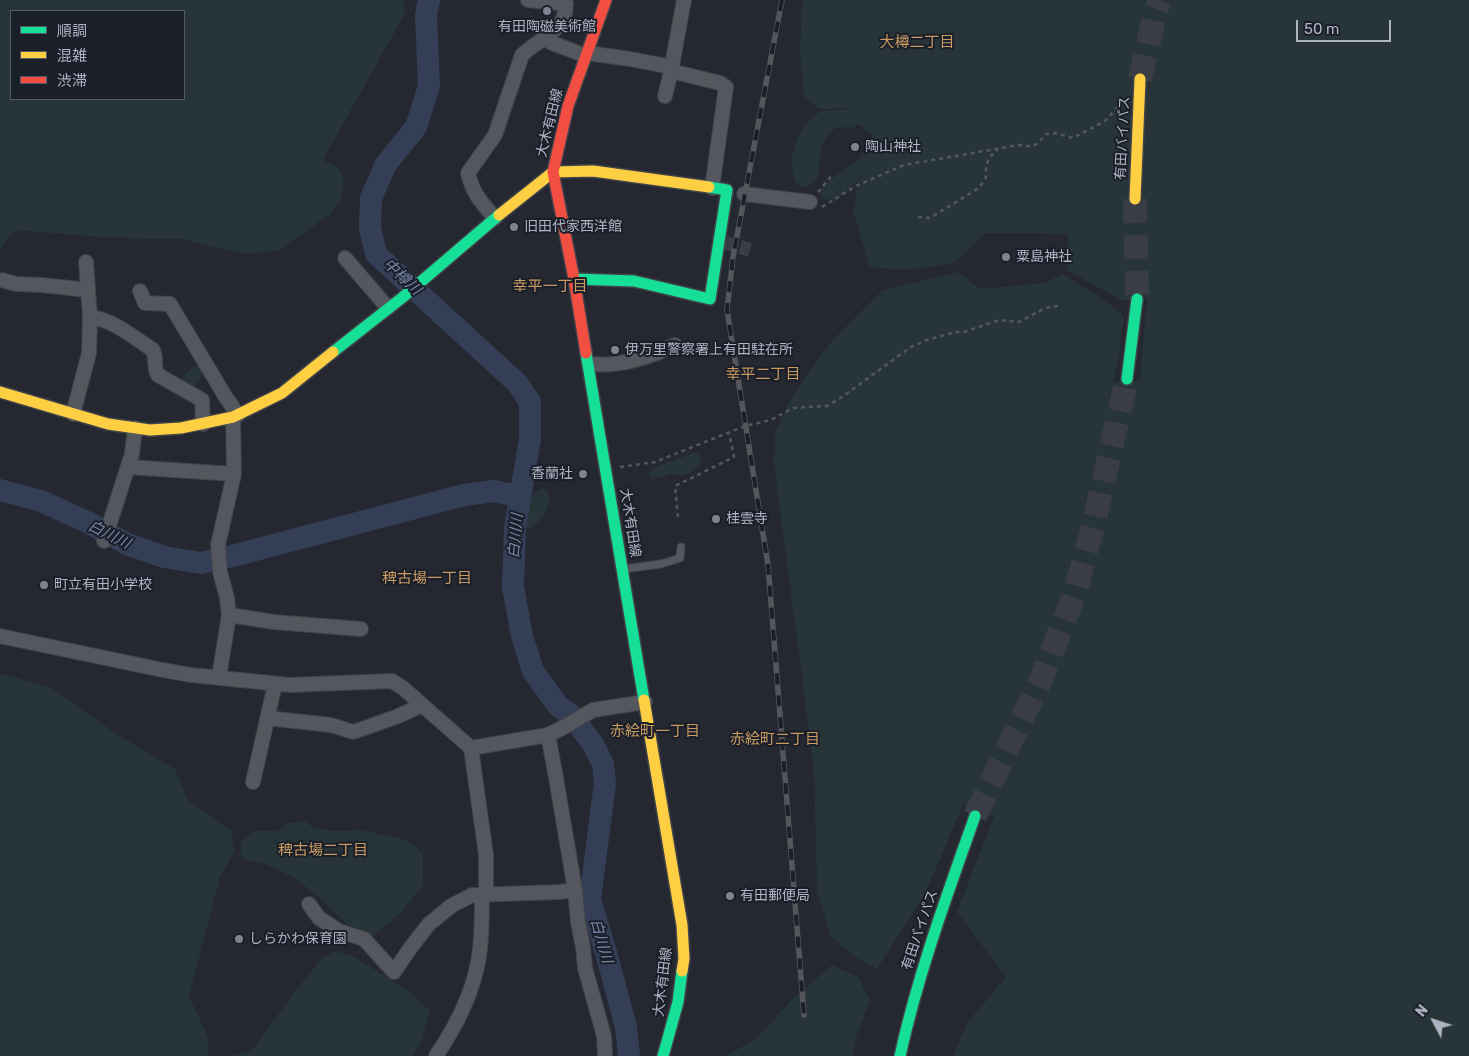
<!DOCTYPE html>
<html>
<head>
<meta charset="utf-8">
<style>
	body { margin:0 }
	#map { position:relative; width:1469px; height:1056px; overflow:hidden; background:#252830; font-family:Rubik,"Noto Sans JP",sans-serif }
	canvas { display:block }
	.legend { position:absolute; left:10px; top:10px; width:175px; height:90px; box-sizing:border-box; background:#1a1f2a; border:1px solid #565b67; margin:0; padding:6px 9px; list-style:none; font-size:15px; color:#afb4c2 }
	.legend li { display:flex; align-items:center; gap:10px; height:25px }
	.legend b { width:25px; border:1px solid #565b67 }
	.north { position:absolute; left:1409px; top:996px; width:50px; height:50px; -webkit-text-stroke:4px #1a1f2a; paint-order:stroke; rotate:310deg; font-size:14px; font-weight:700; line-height:20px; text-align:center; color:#afb4c2 }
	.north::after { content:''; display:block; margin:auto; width:18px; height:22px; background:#afb4c2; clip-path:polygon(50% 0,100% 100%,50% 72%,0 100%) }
	.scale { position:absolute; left:1296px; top:20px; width:95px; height:22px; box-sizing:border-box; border:2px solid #afb4c2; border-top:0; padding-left:6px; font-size:15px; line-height:18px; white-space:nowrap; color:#afb4c2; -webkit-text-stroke:4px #1a1f2a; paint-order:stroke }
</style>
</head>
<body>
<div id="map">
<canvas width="1469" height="1056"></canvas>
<ul class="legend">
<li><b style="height:6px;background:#16e098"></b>順調</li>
<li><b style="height:6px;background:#ffcf43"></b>混雑</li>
<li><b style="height:6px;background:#f24e42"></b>渋滞</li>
</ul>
<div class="north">N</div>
<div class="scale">50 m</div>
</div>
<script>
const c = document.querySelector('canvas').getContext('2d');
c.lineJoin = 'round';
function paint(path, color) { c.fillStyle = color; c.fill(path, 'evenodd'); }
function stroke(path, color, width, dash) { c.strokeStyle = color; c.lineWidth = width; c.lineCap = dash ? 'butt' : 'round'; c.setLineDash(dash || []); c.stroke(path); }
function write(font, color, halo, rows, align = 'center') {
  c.font = font + ' Rubik,"Noto Sans JP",sans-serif'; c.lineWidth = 4; c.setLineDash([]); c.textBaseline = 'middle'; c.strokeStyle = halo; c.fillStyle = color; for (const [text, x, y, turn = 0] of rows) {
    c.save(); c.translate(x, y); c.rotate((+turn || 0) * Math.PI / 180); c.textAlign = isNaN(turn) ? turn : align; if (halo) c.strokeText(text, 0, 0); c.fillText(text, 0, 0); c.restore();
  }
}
const green = new Path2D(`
	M 0,0 L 403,0 L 405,13 L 323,160 L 339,168 L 344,180 L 340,202 L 329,215 L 279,250 L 249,254 L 218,248 L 184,239 L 114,238 L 16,230 L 0,248 ZM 11,11 L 184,11 L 184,99 L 11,99 Z
	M 802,0 L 1469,0 L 1469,1056 L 953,1056 L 968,1022 L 1006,977 L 957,912 L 994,816 L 963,805 L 925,894 L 877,969 L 853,956 L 830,935 L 817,890 L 814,768 L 774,464 L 775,434 L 791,398 L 830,343 L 883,290 L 958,272 L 980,289 L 1043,283 L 1063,274 L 1111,305 L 1124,316 L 1118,359 L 1113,382 L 1140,381 L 1147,298 L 1129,301 L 1121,300 L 1067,270 L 1068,234 L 985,233 L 954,263 L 905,270 L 870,267 L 853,212 L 858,182 L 868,171 L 835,201 L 822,198 L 818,192 C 830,176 851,169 864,153 C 868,148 870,141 872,135 L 859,124 L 852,128 L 837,127 C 828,133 821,145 820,157 C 818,171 822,184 803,187 L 796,183 L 793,175 L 791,158 L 797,139 L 804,126 L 820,111 L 867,108 L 819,109 L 804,96 L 800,55 Z
	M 199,366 L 204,371 C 202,379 194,386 186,391 L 175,384 L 193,367 Z
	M 694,453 L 699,454 L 701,464 L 690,473 L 681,476 L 672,473 L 663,477 L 651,478 L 649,472 L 658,466 Z
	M 540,489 L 545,489 C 557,502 541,522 528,529 L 525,524 L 529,499 Z
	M 0,673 L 51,688 L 118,735 L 175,769 L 188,801 L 231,830 L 235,851 L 220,877 L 189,997 L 208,1037 L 208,1056 L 0,1056 Z
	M 300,822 L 307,822 L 313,828 L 337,831 L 362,830 L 406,840 L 423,853 L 423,886 L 399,914 L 373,937 L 347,924 L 320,898 L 293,877 L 265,864 L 248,861 L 240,856 L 242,841 L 255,831 L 276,831 L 289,823 Z
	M 335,951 L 355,957 L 411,993 L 430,1011 L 421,1041 L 412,1056 L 230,1056 L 252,1050 L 297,989 L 322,958 Z
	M 832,965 L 858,977 L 870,1000 L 855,1040 L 853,1056 L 727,1056 L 756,1038 L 794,998 Z`);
const river = new Path2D(`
	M 429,0 L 426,14 L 429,86 L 416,127 L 386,164 L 371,198 L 370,228 L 376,254 L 517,383 L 530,402 L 530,439 L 515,528 L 513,587 L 522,636 L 533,671 L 559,707 L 570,714 L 593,744 L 603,764 L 605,783 L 590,900 L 607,956 L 626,1027 L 629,1056
	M 0,490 L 41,501 L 87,522 L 127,544 L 164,557 L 201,563 L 236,555 L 464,495 L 494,491 L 520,497`);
const streetTunnel = new Path2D(`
	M 720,241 L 750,250`);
const highwayTunnel = new Path2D(`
	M 1140,79 L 1156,10 L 1160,0
	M 1135,199 L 1137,299
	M 975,816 L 1042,677 L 1076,590 L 1094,522 L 1127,379`);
const path = new Path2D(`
	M 818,192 L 833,174
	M 822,207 L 856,186 L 904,165 L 1019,145 C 1036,147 1035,147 1046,134 L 1055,133 L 1073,138 L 1105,121 L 1118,107 L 1122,105
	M 918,217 L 930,218 L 979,188 L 986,177 L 986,166 L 990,157 L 998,149
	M 620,467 L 655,462 L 745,426 L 771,420 L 793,408 L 827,406 L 842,397 L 911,347 L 927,340 L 955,332 L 964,332 L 999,320 L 1019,322 L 1045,308 L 1058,306
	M 678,517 L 675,486 L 734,457 L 729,433`);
const lane = new Path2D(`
	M 623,569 L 661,564 L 680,558 L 681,547`);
const street = new Path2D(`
	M 528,0 L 566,4
	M 546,39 L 552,43 L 586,56
	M 587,53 L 630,59 L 672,67
	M 671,71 L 720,83 L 726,87 L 712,188
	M 665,96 L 671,71 L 684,0
	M 744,194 L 810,202
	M 495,218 C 481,202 473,194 468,173 L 495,135 L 522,55 C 538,39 571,29 565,0
	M 345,258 L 388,308
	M 2,280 L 16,284 L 42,285 L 88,290
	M 140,291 L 145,303 L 170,304 L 225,396 L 238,415
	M 90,317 C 114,320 133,337 153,350 C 157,358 153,368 158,375 L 202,400 L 203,424
	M 589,364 C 597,364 605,365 613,364 C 633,362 657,354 675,345
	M 73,414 L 89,353 L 90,317 L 86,262
	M 128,467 L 234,474
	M 104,541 L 132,454 L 135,428
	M 229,615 L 274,622 L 361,629
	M 0,636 L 158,669 L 191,675 L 290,685 L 392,681 L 403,688 L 471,748 L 548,735 L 564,727 L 593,710 L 645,702
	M 219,677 L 229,615 L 227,598 L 220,572 L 218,545 L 234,474 L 233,417
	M 267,718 L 331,725 L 353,732 L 396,717 L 422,705
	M 548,735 L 555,772 L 575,890
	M 471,748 L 486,855 L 486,894
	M 253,782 L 275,684
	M 309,904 L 319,918 L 339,931 L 364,939 L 394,972 L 411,947 L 429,924 L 451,906 L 472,895 L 560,892 L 575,890 L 578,922 L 583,947 L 585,968 L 604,1036 L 605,1056
	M 436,1056 C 457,1025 476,987 480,949 C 482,931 482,912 482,894`);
const fast = new Path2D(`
	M 574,279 L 634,281 L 710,299 L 727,190 L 709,187
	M 333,352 L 403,297 L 499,215
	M 586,353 L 644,700
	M 1127,379 L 1137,299
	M 663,1056 L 678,1002 L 682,971
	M 900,1056 C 918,974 947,895 975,816`);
const slow = new Path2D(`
	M 1135,199 L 1140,79
	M 499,215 L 553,172 L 593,171 L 709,187
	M 0,392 L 108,424 L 150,430 L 181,428 L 233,417 L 282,393 L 333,352
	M 644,700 L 682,925 L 684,959 L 682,971`);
const jam = new Path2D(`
	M 586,353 L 574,279 L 553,172 L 568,106 L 606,0`);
const rail = new Path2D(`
	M 782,0 L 733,257 L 727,310 L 768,565 L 804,1015`);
const markers = [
	[547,11,5,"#7f838f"],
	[855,147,5,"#7f838f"],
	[514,227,5,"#7f838f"],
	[1006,257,5,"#7f838f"],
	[615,350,5,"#7f838f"],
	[583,474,5,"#7f838f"],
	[716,519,5,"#7f838f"],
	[44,585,5,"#7f838f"],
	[730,896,5,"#7f838f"],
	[239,939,5,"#7f838f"]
];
const poiNames = [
	["有田陶磁美術館",547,27,"center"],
	["陶山神社",865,147],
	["旧田代家西洋館",524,227],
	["粟島神社",1016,257],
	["伊万里警察署上有田駐在所",625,350],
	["香蘭社",573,474,"right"],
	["桂雲寺",726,519],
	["町立有田小学校",54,585],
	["有田郵便局",740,896],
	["しらかわ保育園",249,939]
];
const streetNames = [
	["大木有田線",550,123,-76],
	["有田バイパス",1123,138,-87],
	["大木有田線",630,523,81],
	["有田バイパス",920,930,-71],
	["大木有田線",663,982,-83]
];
const neighbourhoodNames = [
	["大樽二丁目",917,43],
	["幸平一丁目",550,287],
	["幸平二丁目",763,375],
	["稗古場一丁目",427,579],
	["赤絵町一丁目",655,732],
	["赤絵町二丁目",775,740],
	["稗古場二丁目",323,851]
];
const waterNames = [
	["中樽川",402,277,43],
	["白川川",109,535,26],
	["白川川",516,536,-85],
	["白川川",601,941,74]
];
paint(green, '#273539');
stroke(river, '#343f57', 22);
stroke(streetTunnel, '#3a3d46', 14, [14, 7]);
stroke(highwayTunnel, '#3a3d46', 24, [24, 12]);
stroke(lane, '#414349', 9);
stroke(street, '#414349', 16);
stroke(fast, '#414349', 14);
stroke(slow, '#414349', 14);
stroke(jam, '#414349', 14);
stroke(path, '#53565c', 2.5, [4, 4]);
stroke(lane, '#55575e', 7);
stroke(street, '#55575e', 14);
stroke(fast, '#16e098', 11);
stroke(slow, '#ffcf43', 11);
stroke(jam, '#f24e42', 11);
stroke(rail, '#54565c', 5.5);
stroke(rail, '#1a1f2a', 4, [11]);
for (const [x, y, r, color] of markers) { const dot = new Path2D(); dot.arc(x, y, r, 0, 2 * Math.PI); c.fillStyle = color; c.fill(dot); stroke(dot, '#1a1f2a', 2); }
write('14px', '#afb4c2', '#1a1f2a', poiNames, 'left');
write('14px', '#afb4c2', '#1a1f2a', streetNames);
write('15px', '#c99b62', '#1a1f2a', neighbourhoodNames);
write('italic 15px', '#7988a9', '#1a1f2a', waterNames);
</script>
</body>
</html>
